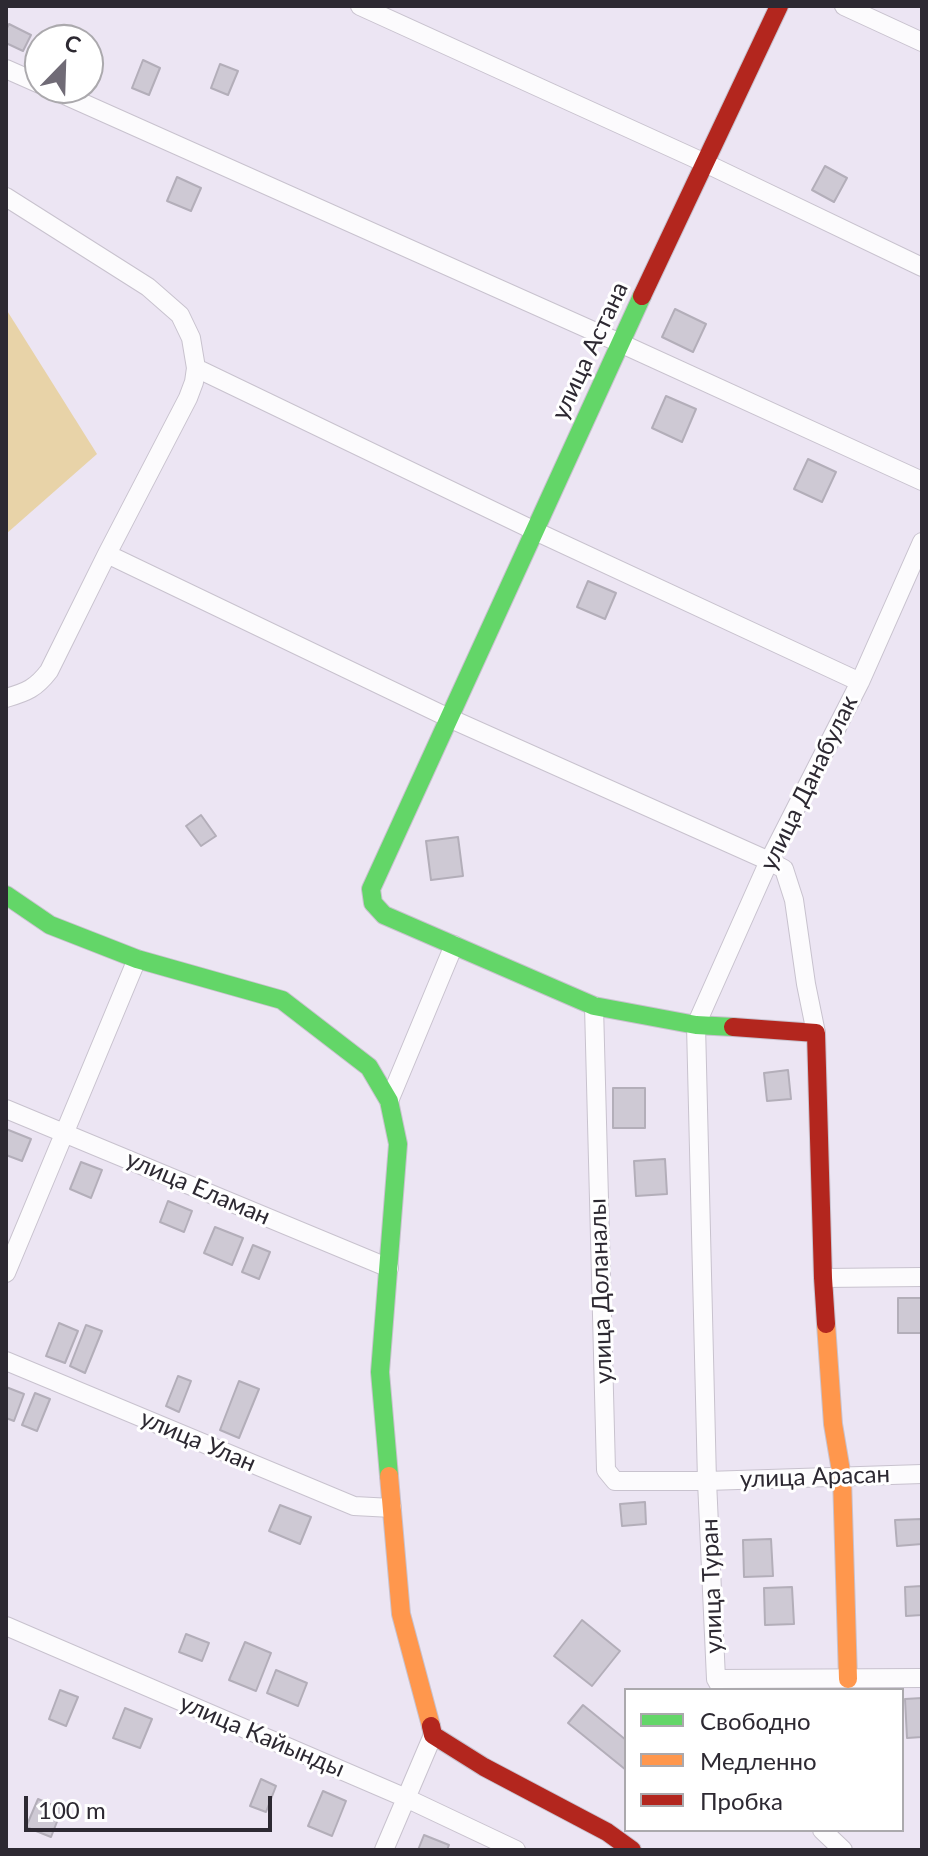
<!DOCTYPE html>
<html>
<head>
<meta charset="utf-8">
<style>
	body { margin:0 }
	#map { position:relative; width:928px; height:1856px; overflow:hidden; background:#ece5f3; font-family:Lato,sans-serif }
	canvas { display:block }
	.frame { position:absolute; inset:0; border:8px solid #2d2932; pointer-events:none }
	.legend { position:absolute; left:624px; top:1688px; width:280px; height:144px; box-sizing:border-box; background:#fff; border:2px solid #aba9ad; margin:0; padding:10px 14px; list-style:none; font-size:24px; color:#2d2932 }
	.legend li { display:flex; align-items:center; gap:16px; height:40px }
	.legend b { width:40px; border:2px solid #aba9ad }
	.north { position:absolute; left:24px; top:24px; width:80px; height:80px; box-sizing:border-box; background:#fff; border:2px solid #aba9ad; border-radius:50%; rotate:23deg; font-size:22px; font-weight:700; line-height:32px; text-align:center; color:#2d2932 }
	.north::after { content:''; display:block; margin:auto; width:28px; height:36px; background:#706b76; clip-path:polygon(50% 0,100% 100%,50% 72%,0 100%) }
	.scale { position:absolute; left:24px; top:1796px; width:248px; height:36px; box-sizing:border-box; border:4px solid #2d2932; border-top:0; padding-left:10px; font-size:24px; line-height:28px; white-space:nowrap; color:#2d2932; -webkit-text-stroke:6px #fff; paint-order:stroke }
</style>
</head>
<body>
<div id="map">
<canvas width="928" height="1856"></canvas>
<div class="frame"></div>
<ul class="legend">
<li><b style="height:10px;background:#63d668"></b>Свободно</li>
<li><b style="height:10px;background:#ff974d"></b>Медленно</li>
<li><b style="height:10px;background:#b3261e"></b>Пробка</li>
</ul>
<div class="north">С</div>
<div class="scale">100 m</div>
</div>
<script>
const c = document.querySelector('canvas').getContext('2d');
c.lineJoin = 'round';
function paint(path, color) { c.fillStyle = color; c.fill(path, 'evenodd'); }
function stroke(path, color, width, dash) { c.strokeStyle = color; c.lineWidth = width; c.lineCap = dash ? 'butt' : 'round'; c.setLineDash(dash || []); c.stroke(path); }
function write(font, color, halo, rows, align = 'center') {
  c.font = font + ' Lato,sans-serif'; c.lineWidth = 6; c.setLineDash([]); c.textBaseline = 'middle'; c.strokeStyle = halo; c.fillStyle = color; for (const [text, x, y, turn = 0] of rows) {
    c.save(); c.translate(x, y); c.rotate((+turn || 0) * Math.PI / 180); c.textAlign = isNaN(turn) ? turn : align; if (halo) c.strokeText(text, 0, 0); c.fillText(text, 0, 0); c.restore();
  }
}
const green = new Path2D(`
	M 6,309 L 97,454 L 6,534 Z`);
const building = new Path2D(`
	M 9,24 L 31,35 L 23,51 L 6,43 L 6,30 Z
	M 143,60 L 160,68 L 149,95 L 132,88 Z
	M 220,64 L 238,71 L 228,95 L 211,88 Z
	M 825,166 L 847,178 L 834,202 L 812,190 Z
	M 177,177 L 201,188 L 191,211 L 167,201 Z
	M 675,309 L 706,324 L 693,352 L 662,337 Z
	M 666,396 L 696,409 L 682,442 L 652,428 Z
	M 808,459 L 836,472 L 822,502 L 794,489 Z
	M 588,581 L 616,593 L 605,619 L 577,607 Z
	M 201,815 L 216,836 L 201,846 L 186,826 Z
	M 458,837 L 463,876 L 431,880 L 426,841 Z
	M 788,1070 L 791,1099 L 767,1101 L 764,1073 Z
	M 613,1088 L 645,1088 L 645,1128 L 613,1128 Z
	M 6,1129 L 31,1139 L 22,1161 L 6,1155 Z
	M 665,1159 L 667,1194 L 636,1196 L 634,1161 Z
	M 81,1162 L 102,1170 L 91,1198 L 70,1189 Z
	M 168,1201 L 192,1211 L 184,1232 L 160,1222 Z
	M 215,1227 L 243,1238 L 232,1265 L 204,1253 Z
	M 253,1245 L 270,1252 L 259,1279 L 242,1272 Z
	M 898,1298 L 922,1298 L 922,1333 L 898,1333 Z
	M 59,1323 L 78,1331 L 65,1363 L 46,1356 Z
	M 86,1325 L 102,1331 L 85,1373 L 70,1366 Z
	M 178,1376 L 191,1381 L 179,1412 L 166,1406 Z
	M 239,1381 L 259,1389 L 239,1438 L 220,1430 Z
	M 6,1387 L 24,1394 L 14,1421 L 6,1418 Z
	M 35,1393 L 50,1399 L 37,1431 L 22,1425 Z
	M 645,1502 L 646,1524 L 622,1526 L 620,1504 Z
	M 280,1505 L 311,1517 L 300,1544 L 269,1531 Z
	M 922,1519 L 922,1544 L 897,1546 L 895,1520 Z
	M 771,1539 L 773,1576 L 744,1577 L 743,1540 Z
	M 922,1586 L 922,1615 L 906,1616 L 905,1587 Z
	M 792,1587 L 794,1624 L 765,1625 L 764,1588 Z
	M 582,1620 L 620,1651 L 592,1686 L 554,1656 Z
	M 186,1634 L 209,1643 L 202,1661 L 179,1652 Z
	M 245,1642 L 271,1653 L 256,1691 L 229,1680 Z
	M 276,1670 L 307,1683 L 298,1706 L 267,1693 Z
	M 60,1690 L 78,1697 L 66,1726 L 49,1719 Z
	M 922,1698 L 922,1737 L 907,1738 L 905,1699 Z
	M 583,1705 L 626,1740 L 626,1770 L 568,1723 Z
	M 125,1708 L 152,1719 L 140,1748 L 113,1738 Z
	M 261,1779 L 276,1786 L 266,1812 L 250,1806 Z
	M 323,1791 L 346,1801 L 332,1836 L 308,1826 Z
	M 38,1799 L 62,1809 L 51,1837 L 26,1827 Z
	M 424,1835 L 449,1845 L 447,1850 L 418,1850 Z`);
const street = new Path2D(`
	M 360,6 L 705,163 L 922,267
	M 844,6 L 922,42
	M 6,69 L 40,84
	M 49,88 L 620,343 L 922,481
	M 6,197 L 148,287 L 180,315 L 191,338 L 196,368 L 194,382 L 188,398 L 107,554 L 49,671 C 36,688 27,692 6,698
	M 196,368 L 535,531 L 860,682
	M 107,554 L 449,718 L 769,861 L 784,869 L 794,900 L 806,984 L 816,1033
	M 594,1006 L 606,1470 L 615,1481 L 707,1481 L 922,1474
	M 389,1101 L 454,945
	M 6,1109 L 389,1268
	M 6,1273 L 137,959
	M 823,1278 L 922,1277
	M 6,1361 L 354,1506 L 392,1508
	M 6,1626 L 406,1798 L 516,1850
	M 716,1679 L 922,1678
	M 722,1690 L 716,1679 L 707,1481 L 696,1025 L 769,861 L 860,682 L 922,542
	M 822,1830 L 843,1850
	M 384,1850 L 433,1735`);
const fast = new Path2D(`
	M 642,296 L 371,889 L 373,903 L 384,915 L 594,1006 L 696,1025 L 733,1027
	M 6,895 L 50,925 L 137,959 L 282,1000 L 369,1067 L 389,1101 L 398,1144 L 380,1372 L 389,1476`);
const slow = new Path2D(`
	M 826,1324 L 833,1424 L 842,1477 L 848,1679
	M 389,1476 L 401,1614 L 431,1726`);
const jam = new Path2D(`
	M 642,296 L 779,6
	M 733,1027 L 816,1033 L 823,1278 L 826,1324
	M 431,1726 L 433,1735 L 484,1767 L 607,1832 L 632,1850`);
const streetNames = [
	["улица Астана",590,351,-65],
	["улица Данабулак",809,783,-64],
	["улица Еламан",198,1188,23],
	["улица Доланалы",601,1291,-92],
	["улица Улан",198,1441,23],
	["улица Арасан",815,1477,-2],
	["улица Туран",712,1586,-92],
	["улица Кайынды",262,1736,23]
];
paint(green, '#e8d3a8');
paint(building, '#cec9d4');
stroke(building, '#b3aeb9', 2);
stroke(street, '#c8c2ce', 20);
stroke(fast, '#c8c2ce', 20);
stroke(slow, '#c8c2ce', 20);
stroke(jam, '#c8c2ce', 20);
stroke(street, '#fcfbfd', 18);
stroke(fast, '#63d668', 18);
stroke(slow, '#ff974d', 18);
stroke(jam, '#b3261e', 18);
write('24px', '#2d2932', '#fff', streetNames);
</script>
</body>
</html>
